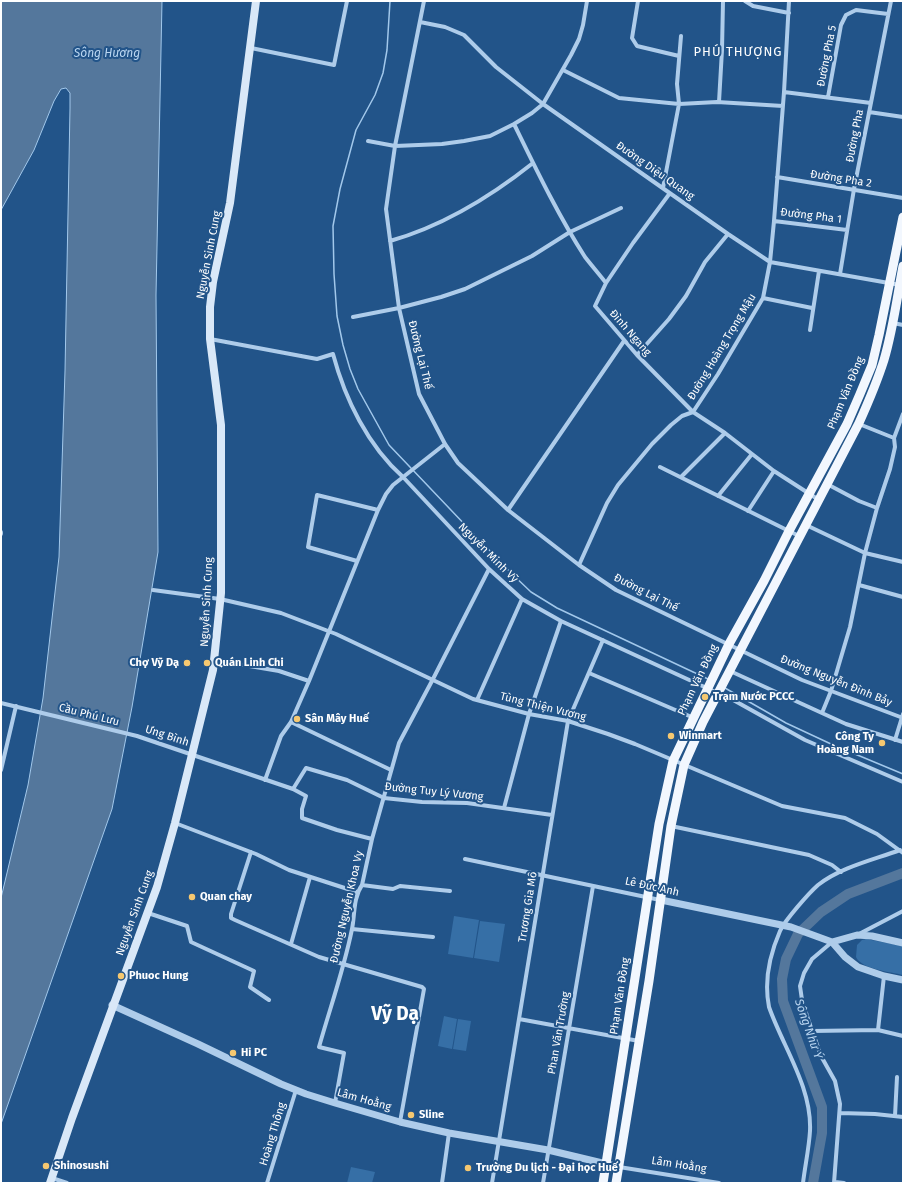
<!DOCTYPE html>
<html>
<head>
<meta charset="utf-8">
<style>
	body { margin:0 }
	#map { position:relative; width:904px; height:1184px; overflow:hidden; background:#225489; font-family:"Fira Sans",sans-serif }
	canvas { display:block }
	.frame { position:absolute; inset:0; border:2px solid #fff; pointer-events:none }
</style>
</head>
<body>
<div id="map">
<canvas width="904" height="1184"></canvas>
<div class="frame"></div>
</div>
<script>
const c = document.querySelector('canvas').getContext('2d');
c.lineJoin = 'round';
function paint(path, color) { c.fillStyle = color; c.fill(path, 'evenodd'); }
function stroke(path, color, width, dash) { c.strokeStyle = color; c.lineWidth = width; c.lineCap = dash ? 'butt' : 'round'; c.setLineDash(dash || []); c.stroke(path); }
function write(font, color, halo, rows, align = 'center') {
  c.font = font + ' "Fira Sans",sans-serif'; c.lineWidth = 4; c.setLineDash([]); c.textBaseline = 'middle'; c.strokeStyle = halo; c.fillStyle = color; for (const [text, x, y, turn = 0] of rows) {
    c.save(); c.translate(x, y); c.rotate((+turn || 0) * Math.PI / 180); c.textAlign = isNaN(turn) ? turn : align; if (halo) c.strokeText(text, 0, 0); c.fillText(text, 0, 0); c.restore();
  }
}
const green = new Path2D(`
	M 454,916 L 479,920 L 473,958 L 448,954 Z
	M 480,921 L 505,924 L 499,962 L 474,958 Z
	M 866,939 L 903,946 L 903,975 C 891,972 861,969 856,957 L 857,945 L 862,940 Z
	M 444,1016 L 457,1019 L 452,1049 L 438,1046 Z
	M 458,1019 L 471,1021 L 466,1051 L 453,1049 Z
	M 351,1167 L 375,1172 L 372,1183 L 347,1183 Z`);
const water = new Path2D(`
	M 1,1 L 162,1 L 156,295 L 158,552 L 132,707 L 112,809 L 1,1124 L 1,898 L 28,785 L 43,698 L 59,557 L 65,371 L 70,108 L 70,93 L 66,88 L 61,89 L 54,101 L 34,150 L 1,210 Z`);
const stream = new Path2D(`
	M 390,1 L 387,50 L 383,73 L 375,95 L 356,130 L 340,189 L 333,226 L 334,274 L 337,316 L 343,345 L 350,369 L 358,389 L 389,445 L 510,572 L 531,592 L 557,608 L 708,679
	M 725,688 L 786,723 L 831,744 L 903,774`);
const river = new Path2D(`
	M 813,1183 L 822,1133 L 822,1107 L 783,1001 L 782,979 L 786,959 L 798,934 L 821,912 L 848,894 L 903,873`);
const minor = new Path2D(`
	M 424,1 L 395,146 L 386,209 L 399,308 L 419,394 L 445,444 L 458,463 L 508,510 L 579,565 L 616,590 L 802,680 L 903,718
	M 638,1 L 632,38 L 637,46 L 679,56
	M 745,1 L 753,6 L 789,13
	M 420,22 L 445,27 L 464,35 L 496,67 L 543,104 L 728,234 L 770,262 L 900,285
	M 251,48 L 334,65 L 347,1
	M 563,70 L 619,98 L 679,104 L 717,102 L 783,106
	M 784,92 L 871,103
	M 828,97 L 841,25 L 846,15 L 856,10 L 888,14
	M 719,102 L 722,50 L 723,1
	M 869,112 L 903,117
	M 514,124 C 536,169 558,215 585,257 C 592,266 599,274 606,283 L 595,306 L 637,355 L 693,412 L 725,433 L 774,471 L 819,500
	M 368,141 L 395,146 L 442,144 L 464,141 L 490,136 L 514,124 L 532,113 L 543,104 L 571,55 L 579,39 L 583,25 L 587,1
	M 777,177 L 903,198
	M 663,188 L 679,104 L 677,84 L 681,36
	M 774,221 L 847,230
	M 390,241 C 443,226 489,198 533,163
	M 840,274 L 854,189 L 891,1
	M 606,283 L 633,243 L 670,193
	M 763,298 L 812,308
	M 353,317 L 399,308 L 441,297 L 465,289 L 532,256 L 570,232 L 621,208
	M 893,323 L 903,325
	M 810,330 L 819,271
	M 210,339 L 317,359 L 333,354 C 345,399 368,446 403,477 L 489,569 L 522,599 L 561,621 L 735,701 L 805,740 L 903,782
	M 637,355 L 669,319 L 686,296 L 705,262 L 728,234
	M 859,424 L 894,438
	M 660,467 L 799,536
	M 681,477 L 725,433
	M 827,484 L 859,501 L 877,508
	M 718,496 L 752,454
	M 508,510 L 624,341
	M 748,511 L 774,471
	M 806,525 L 865,553 L 903,562
	M 1,534 L 1,532
	M 357,561 L 308,547 L 317,495 L 378,510
	M 579,565 L 607,503 L 618,485 L 652,444 L 671,425 L 682,416 L 693,412 L 718,374 L 763,298 L 770,262 L 774,221 L 784,92 L 789,1
	M 859,585 L 903,597
	M 153,590 L 220,599 L 281,613 L 336,634 L 473,699 L 529,714 L 568,721 L 608,734 L 635,744 L 782,806 L 845,818 L 877,834 L 903,853
	M 214,660 L 279,671 L 309,681
	M 730,671 L 846,724 L 903,742
	M 589,673 L 694,718
	M 477,700 L 522,599
	M 1,703 L 137,736 L 293,789 L 306,796 L 302,809 L 302,818 L 337,830 L 372,839
	M 822,713 L 831,691 L 850,627 L 865,553 L 877,508 L 890,469 L 895,447 L 894,438 L 903,414
	M 291,722 L 391,770
	M 895,740 L 903,714
	M 1,770 L 16,706
	M 265,780 L 281,736 L 291,722 L 309,681 L 378,510 L 386,494 L 393,485 L 445,444
	M 293,789 L 306,768 L 347,780 L 384,798 L 422,802 L 467,803 L 552,815
	M 504,808 L 529,714 L 561,621
	M 175,823 L 256,854 L 289,870 L 357,892
	M 671,826 L 809,855 L 832,865 L 841,872
	M 251,852 L 231,914 L 231,918 L 235,920 L 319,957 L 422,987 L 424,989 L 400,1122
	M 465,859 L 660,900
	M 362,885 L 393,889 L 400,886 L 450,891
	M 148,913 L 187,926 L 191,942 L 254,971 L 250,987 L 269,1000
	M 352,929 L 433,937
	M 859,934 L 903,911
	M 832,942 L 812,959 L 804,973 L 800,986 L 802,1000 L 809,1022 L 821,1056 L 835,1081 L 840,1104 L 834,1183
	M 291,944 L 310,877
	M 519,1019 L 639,1041
	M 878,1030 L 884,976
	M 812,1031 L 878,1030 L 903,1036
	M 335,1103 L 344,1053 L 319,1047 C 330,1008 344,969 352,929 C 355,915 353,898 362,885 L 372,839 L 399,743 L 433,679 L 489,569
	M 840,1113 L 875,1114 L 903,1117
	M 895,1116 L 897,1077
	M 619,1167 L 719,1183
	M 52,1178 L 67,1183
	M 835,1182 L 844,1183
	M 267,1183 L 296,1090
	M 442,1183 L 449,1133
	M 492,1183 L 568,721 L 603,640
	M 543,1183 L 593,886
	M 803,1183 C 805,1166 809,1148 810,1131 C 812,1087 783,1047 769,1007 C 764,982 770,954 780,931 C 785,920 809,893 818,885 C 841,867 873,860 900,850`);
const tertiary = new Path2D(`
	M 661,900 L 791,927 L 832,942 L 845,957 L 858,967 L 884,976 L 903,980
	M 832,942 L 857,935 L 872,936 L 903,943
	M 112,1005 L 198,1044 L 281,1084 L 306,1094 L 335,1103 L 400,1122 L 449,1133 L 548,1150 L 619,1167`);
const secondary = new Path2D(`
	M 50,1183 L 72,1118 L 157,887 L 175,823 L 213,670 L 221,593 L 221,425 L 210,339 L 210,307 L 213,282 L 230,203 L 256,1`);
const primary = new Path2D(`
	M 603,1183 L 659,824 L 673,761 L 729,644 L 764,581 L 789,531 L 847,424 L 860,394 L 872,365 L 879,335 L 903,217
	M 616,1183 L 649,981 L 671,826 L 684,765 L 703,722 L 859,423 C 868,403 877,382 884,360 C 893,330 897,298 903,266`);
const markers = [
	[187,663,4,"#f6c870"],
	[207,663,4,"#f6c870"],
	[705,697,4,"#f6c870"],
	[297,719,4,"#f6c870"],
	[671,736,4,"#f6c870"],
	[882,743,4,"#f6c870"],
	[192,897,4,"#f6c870"],
	[121,976,4,"#f6c870"],
	[233,1053,4,"#f6c870"],
	[411,1115,4,"#f6c870"],
	[46,1166,4,"#f6c870"],
	[468,1168,4,"#f6c870"]
];
const streetNames = [
	["Đường Pha 5",827,56,-79],
	["Đường Pha",855,136,-79],
	["Đường Diệu Quang",655,171,35],
	["Đường Pha 2",841,179,9],
	["Đường Pha 1",811,216,7],
	["Nguyễn Sinh Cung",209,255,-79],
	["Đình Ngang",630,333,49],
	["Đường Hoàng Trọng Mậu",722,347,-59],
	["Đường Lại Thế",420,355,76],
	["Phạm Văn Đồng",846,393,-67],
	["Nguyễn Minh Vỹ",488,553,45],
	["Đường Lại Thế",646,593,27],
	["Nguyễn Sinh Cung",207,602,-87],
	["Phạm Văn Đồng",698,680,-64],
	["Đường Nguyễn Đình Bảy",836,681,22],
	["Tùng Thiện Vương",543,707,14],
	["Cầu Phú Lưu",89,715,14],
	["Ưng Bình",167,736,18],
	["Đường Tuy Lý Vương",434,792,6],
	["Lê Đức Anh",652,887,12],
	["Đường Nguyễn Khoa Vy",347,907,-77],
	["Trương Gia Mô",528,907,-81],
	["Nguyễn Sinh Cung",135,913,-70],
	["Phạm Văn Đồng",620,996,-81],
	["Phan Văn Trường",559,1033,-80],
	["Lâm Hoằng",364,1100,16],
	["Hoàng Thông",273,1134,-73],
	["Lâm Hoằng",679,1165,9]
];
const poiNames = [
	["Chợ Vỹ Dạ",179,663,"right"],
	["Quán Linh Chi",215,663],
	["Trạm Nước PCCC",713,697],
	["Sân Mây Huế",305,719],
	["Winmart",679,736],
	["Công Ty",874,737,"right"],
	["Hoàng Nam",874,750,"right"],
	["Quan chay",200,897],
	["Phuoc Hung",129,976],
	["Hi PC",241,1053],
	["Sline",419,1115],
	["Shinosushi",54,1166],
	["Trường Du lịch - Đại học Huế",476,1168]
];
const waterNames = [
	["Sông Hương",107,54],
	["Sông Như Ý",808,1029,71]
];
const quarterNames = [
	["PHÚ THƯỢNG",738,52]
];
const townNames = [
	["Vỹ Dạ",395,1015]
];
paint(green, '#366fa6');
paint(water, '#54779c');
stroke(water, '#a2c8eb', 1);
stroke(stream, '#a2c8eb', 1.5);
stroke(river, '#54779c', 10);
stroke(minor, '#aeccea', 4);
stroke(tertiary, '#aeccea', 7);
stroke(secondary, '#d9e8f8', 8);
stroke(primary, '#f2f7fe', 9);
for (const [x, y, r, color] of markers) { const dot = new Path2D(); dot.arc(x, y, r, 0, 2 * Math.PI); c.fillStyle = color; c.fill(dot); stroke(dot, '#225489', 1.5); }
write('11px', '#fff', '#225489', streetNames);
write('bold 11px', '#fff', '#225489', poiNames, 'left');
write('italic 12px', '#bad6f1', '#225489', waterNames);
c.letterSpacing = '1px';
write('13px', '#fff', '#225489', quarterNames);
c.letterSpacing = '0px';
write('bold 19px', '#fff', '#225489', townNames);
</script>
</body>
</html>
